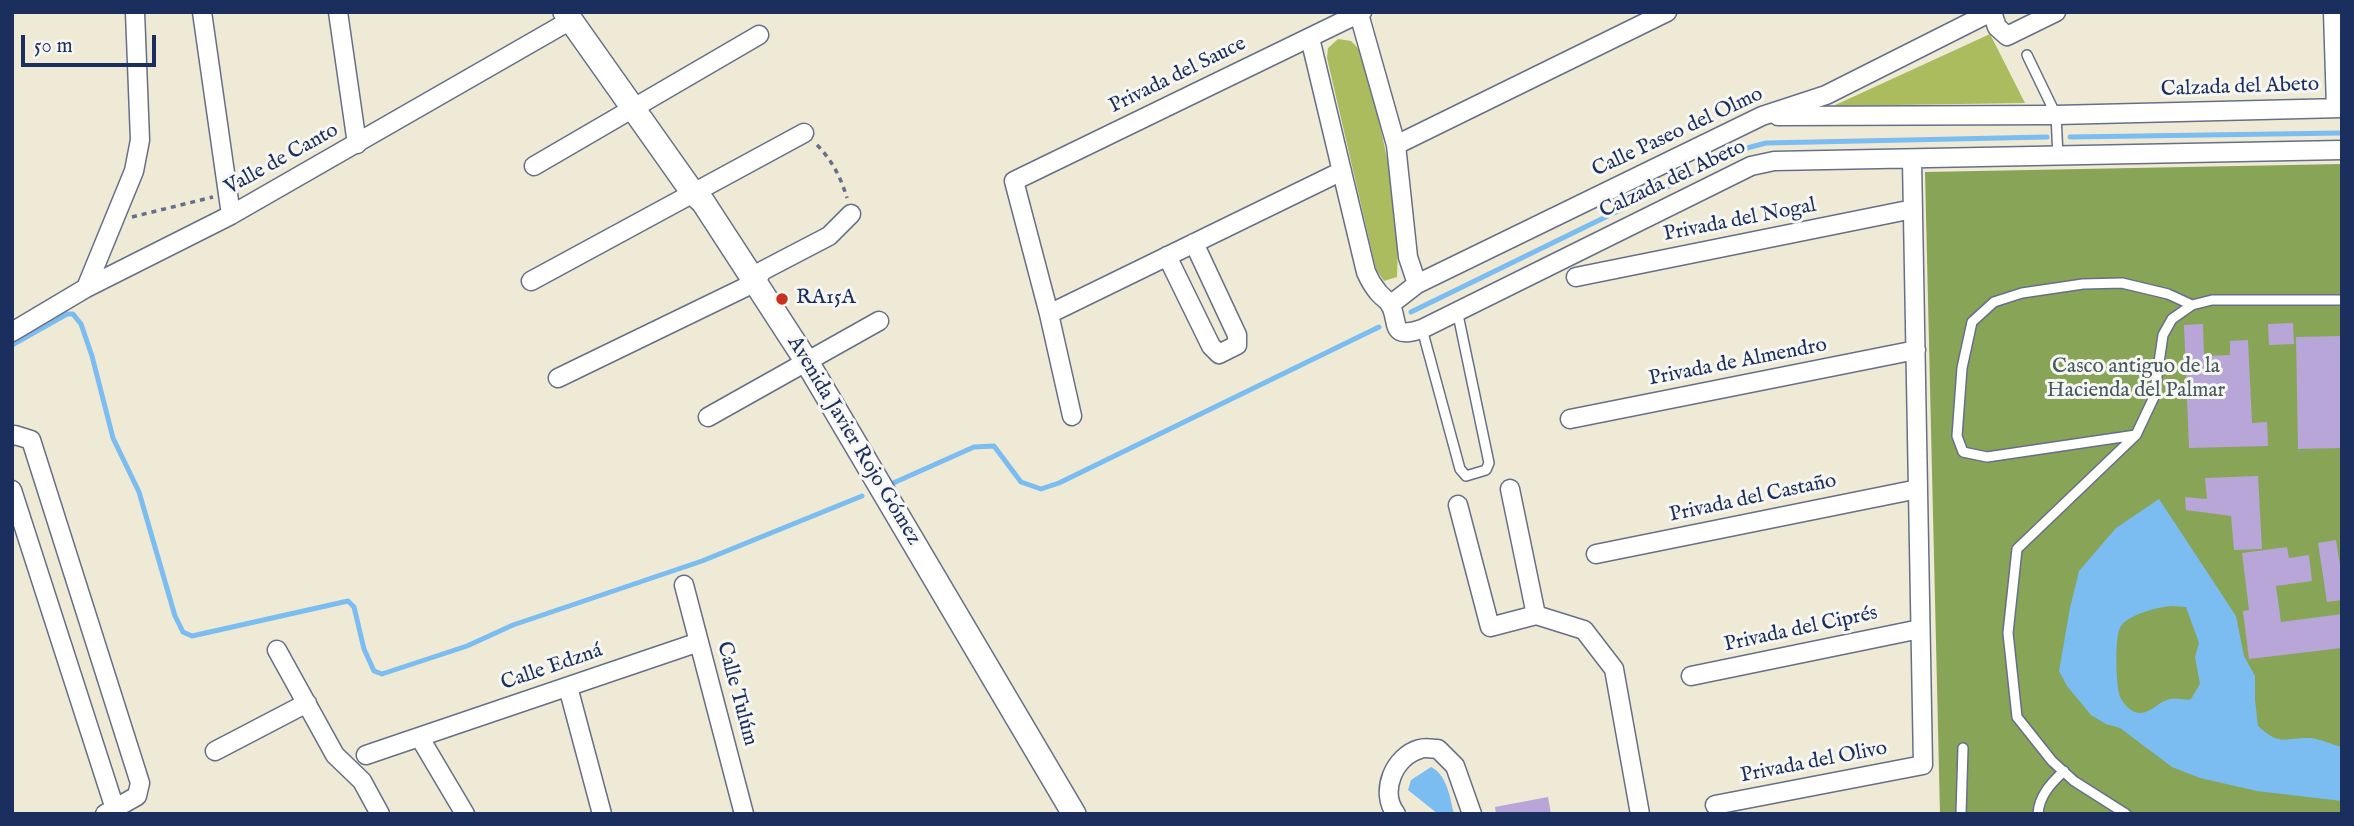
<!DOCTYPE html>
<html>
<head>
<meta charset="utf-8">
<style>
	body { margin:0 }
	#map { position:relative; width:2354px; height:826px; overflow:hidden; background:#efead5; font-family:"IM FELL English",serif }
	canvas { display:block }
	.frame { position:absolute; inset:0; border:14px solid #1b2f5e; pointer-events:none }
	.scale { position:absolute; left:21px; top:35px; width:135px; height:32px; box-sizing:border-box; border:4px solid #1b2f5e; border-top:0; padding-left:9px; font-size:21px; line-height:24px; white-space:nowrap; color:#1b2f5e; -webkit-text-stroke:5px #f6f6f2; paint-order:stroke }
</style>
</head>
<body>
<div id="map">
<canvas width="2354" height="826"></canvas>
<div class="frame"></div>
<div class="scale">50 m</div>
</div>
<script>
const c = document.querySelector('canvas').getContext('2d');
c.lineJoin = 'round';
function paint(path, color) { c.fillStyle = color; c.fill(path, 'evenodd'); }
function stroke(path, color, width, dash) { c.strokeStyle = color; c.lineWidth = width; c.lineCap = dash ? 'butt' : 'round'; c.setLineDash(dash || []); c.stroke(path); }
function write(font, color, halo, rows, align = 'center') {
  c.font = font + ' "IM FELL English",serif'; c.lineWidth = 6; c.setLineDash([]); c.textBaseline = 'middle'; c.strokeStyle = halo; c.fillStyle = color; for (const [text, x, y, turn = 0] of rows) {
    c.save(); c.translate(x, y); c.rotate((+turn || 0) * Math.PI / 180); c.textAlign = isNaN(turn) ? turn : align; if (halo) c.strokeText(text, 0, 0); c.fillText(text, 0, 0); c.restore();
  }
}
const green = new Path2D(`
	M 1990,34 L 2025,103 L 1833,106 Z
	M 1338,39 L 1351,41 L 1361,51 C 1380,125 1402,200 1397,277 L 1384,281 L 1376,269 L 1327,58 L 1328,48 Z`);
const forest = new Path2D(`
	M 2342,164 L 2342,814 L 1940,814 L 1925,172 Z`);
const water = new Path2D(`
	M 2159,499 L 2236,616 L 2244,656 L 2255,676 L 2255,700 L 2258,726 C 2280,746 2283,738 2309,738 C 2319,738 2332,745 2342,747 L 2342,801 L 2257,791 L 2200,778 L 2172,767 L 2120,728 L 2106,724 L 2091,715 L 2067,686 L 2059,671 L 2070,608 L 2079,571 L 2116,528 ZM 2171,606 L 2186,607 L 2199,643 L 2195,657 L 2200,684 L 2191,699 C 2184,701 2177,697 2170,699 C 2159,701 2152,713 2140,713 C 2131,713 2124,704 2120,697 C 2116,686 2114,635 2121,626 C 2128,615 2158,607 2171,606 Z
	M 1431,767 C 1447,775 1450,797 1454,814 L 1438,814 L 1408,790 L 1411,780 Z`);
const stream = new Path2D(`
	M 2070,137 L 2342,133
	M 1411,312 L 1747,148 L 1766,143 L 2047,137
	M 12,345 L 67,314 L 73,314 L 81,324 L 92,356 L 113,438 L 139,492 L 175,616 L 183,632 L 192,636 L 348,601 L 354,607 L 364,649 L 374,671 L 382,674 L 467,646 L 513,625 L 702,561 L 862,496
	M 891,484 L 974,447 L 994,446 L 1021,482 L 1041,489 L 1059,483 L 1379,327`);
const building = new Path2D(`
	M 2293,323 L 2294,344 L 2269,345 L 2268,324 Z
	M 2203,324 L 2204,356 L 2230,355 L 2230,341 L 2248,340 L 2252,423 L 2267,422 L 2268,446 L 2189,448 L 2184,325 Z
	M 2342,336 L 2342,448 L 2298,449 L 2296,337 Z
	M 2258,476 L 2262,549 L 2234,550 L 2231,516 L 2186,510 L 2185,497 L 2207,499 L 2205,478 Z
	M 2336,540 L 2342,578 L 2342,600 L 2327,602 L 2318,543 Z
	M 2287,547 L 2289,558 L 2309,555 L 2312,581 L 2276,586 L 2281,622 L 2342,614 L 2342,648 L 2249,659 L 2243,611 L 2249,610 L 2242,553 Z
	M 1548,797 L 1551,814 L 1496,814 L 1495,807 Z`);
const path = new Path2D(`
	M 817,145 C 832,160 841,178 847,198
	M 132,217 L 213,197`);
const service = new Path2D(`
	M 2027,55 L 2056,115 L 2058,157
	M 1422,329 L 1460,469 L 1466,476 L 1486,470 L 1489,463 L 1457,310
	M 2136,435 L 1987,457 L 1963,452 L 1957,436 L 1962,368 L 1972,322 L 1994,302 L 2022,293 L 2083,284 L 2122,283 L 2168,294 L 2192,305
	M 1961,814 L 1963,748
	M 2038,814 C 2039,796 2051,783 2064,771
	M 2126,814 L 2074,781 L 2052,761 L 2017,717 L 2008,633 L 2017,549 L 2136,435 L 2154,397 L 2163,335 L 2172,319 L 2192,305 L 2212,300 L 2342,300`);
const minor = new Path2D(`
	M 202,12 L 231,215
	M 338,12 L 357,144
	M 1992,12 L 1997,27 L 2007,36 L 2056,12
	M 2333,12 L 2336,108
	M 1359,14 L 1396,145 L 1408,257 L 1417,284
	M 1310,38 L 1366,272 C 1369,279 1373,286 1378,292 C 1381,296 1387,300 1390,304 C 1400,322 1388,340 1422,329 L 1751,166 L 1774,161 L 2342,150
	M 1778,116 L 2056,115 L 2342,108
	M 1396,145 L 1667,12
	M 534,166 L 759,35
	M 1167,256 L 1211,346 L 1219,354 L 1237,345 L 1237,335 L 1194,243
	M 1576,277 L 1913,209
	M 531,281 L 804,133
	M 86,288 L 134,171 L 140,140 L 135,12
	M 1390,305 L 1417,284 L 1762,116 L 1826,95 L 1991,12
	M 1049,314 L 1342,171
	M 12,332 L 86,288 L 231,215 L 571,20
	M 558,378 L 756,282 L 762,271 L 829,236 L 851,214
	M 1072,416 L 1049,314 L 1014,181 L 1362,12
	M 708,417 L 879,321
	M 1570,419 L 1916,350
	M 12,436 L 15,435 L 31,440 L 140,783 L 137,796 L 105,814
	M 1510,489 L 1536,615
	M 12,490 L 115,809
	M 1458,505 L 1490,627 L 1536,615 L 1584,630 L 1614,669 L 1640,814
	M 1596,554 L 1918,489
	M 684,585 L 744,814
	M 277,650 L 335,755 L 362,781 L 380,814
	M 1691,676 L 1920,629
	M 568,687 L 602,814
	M 420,738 L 465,814
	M 215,751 L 307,703
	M 366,755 L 699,642
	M 1715,805 L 1923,765 L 1912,160
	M 1396,814 C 1379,792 1394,756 1420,749 C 1425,747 1433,749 1438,749 L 1455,766 L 1472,814`);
const tertiary = new Path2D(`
	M 565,12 L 693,193 L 703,202 L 807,362 L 1074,814`);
const markers = [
	[782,299,7,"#c8321e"]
];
const streetNames = [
	["Privada del Sauce",1178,76,-26],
	["Calzada del Abeto",2240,88,-2],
	["Calle Paseo del Olmo",1678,133,-25],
	["Valle de Canto",282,160,-29],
	["Calzada del Abeto",1673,180,-25],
	["Privada del Nogal",1740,221,-11],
	["Privada de Almendro",1738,363,-11],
	["Avenida Javier Rojo Gómez",853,441,59],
	["Privada del Castaño",1753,499,-12],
	["Privada del Ciprés",1801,630,-12],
	["Calle Edzná",552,668,-19],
	["Calle Tulúm",736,694,75],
	["Privada del Olivo",1814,763,-11]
];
const poiNames = [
	["RA15A",796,299]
];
const parkNames = [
	["Casco antiguo de la",2136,368],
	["Hacienda del Palmar",2136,392]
];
paint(green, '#abbc5f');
paint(forest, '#88a456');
paint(water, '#7bbdf1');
stroke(stream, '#7bbdf1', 5);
paint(building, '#b7a6d7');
stroke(service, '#657088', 12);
stroke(minor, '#657088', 21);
stroke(tertiary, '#657088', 26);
stroke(path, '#657088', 3.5, [5, 5]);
stroke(service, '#fff', 9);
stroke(minor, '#fff', 18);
stroke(tertiary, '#fff', 23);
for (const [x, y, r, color] of markers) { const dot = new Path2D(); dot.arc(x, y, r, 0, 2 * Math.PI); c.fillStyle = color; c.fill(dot); stroke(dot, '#f6f6f2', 2.5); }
write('21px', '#1b2f5e', '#f6f6f2', streetNames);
write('21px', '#1b2f5e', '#f6f6f2', poiNames, 'left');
write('21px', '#46595e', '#f6f6f2', parkNames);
</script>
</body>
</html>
